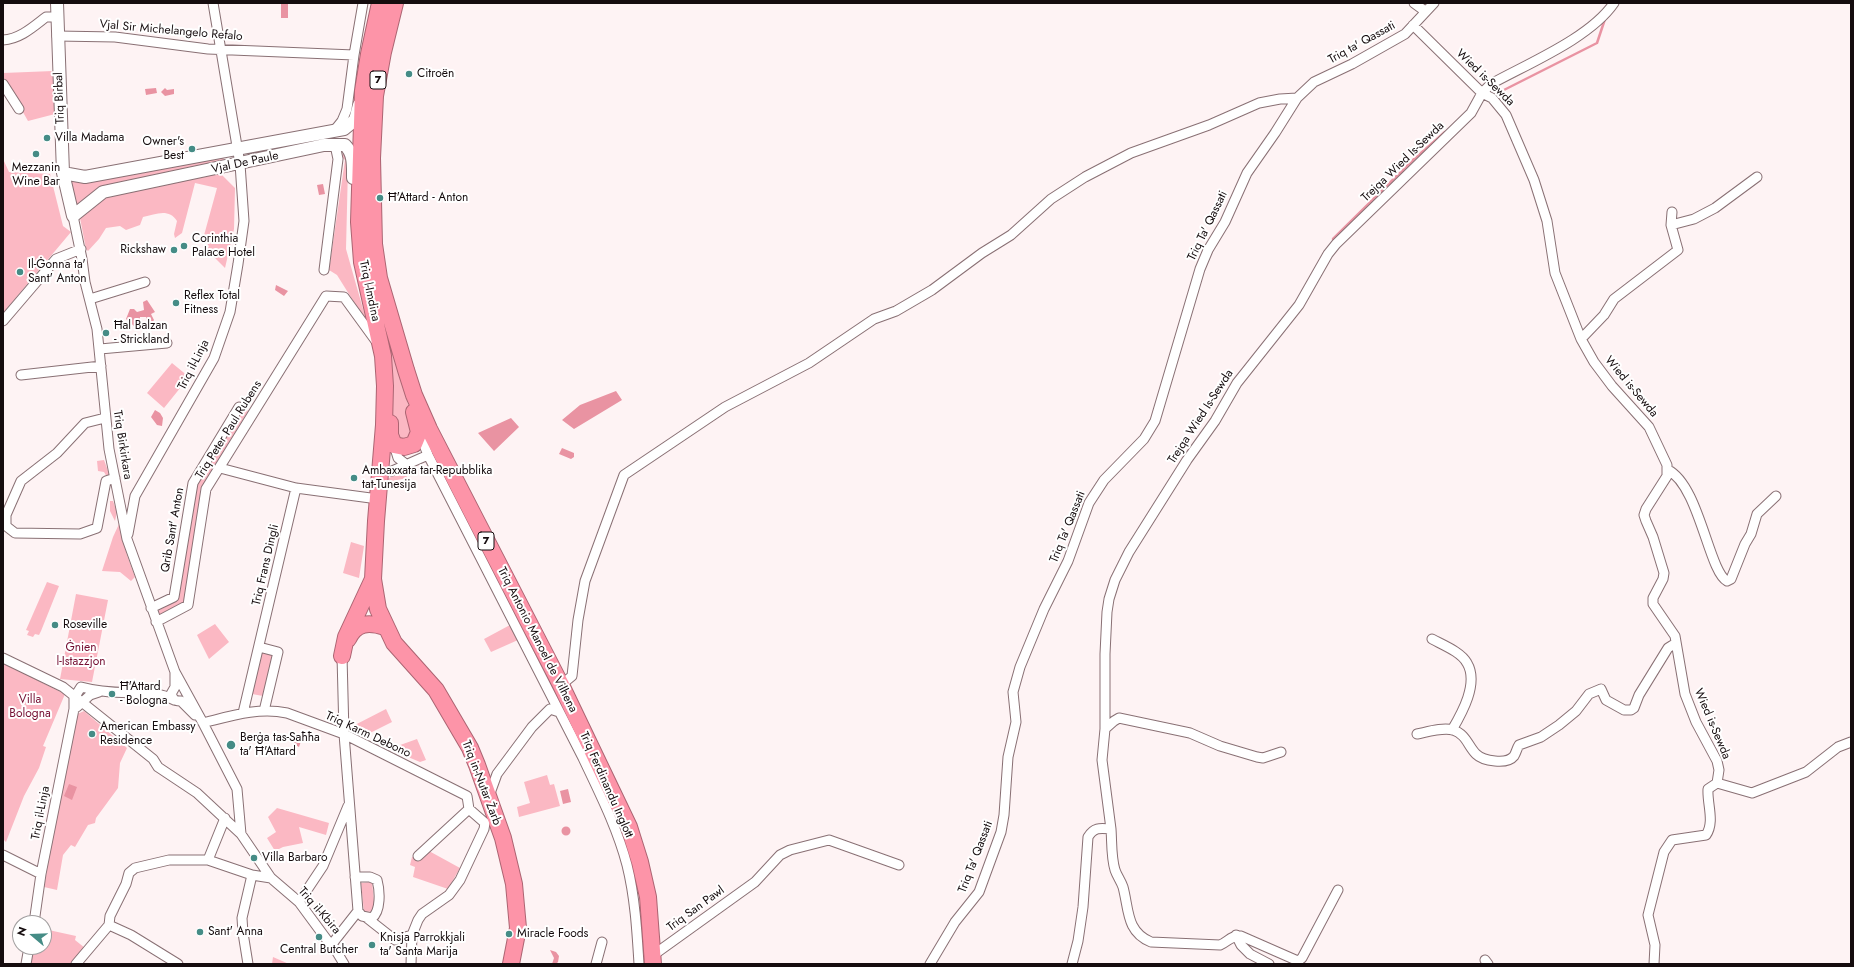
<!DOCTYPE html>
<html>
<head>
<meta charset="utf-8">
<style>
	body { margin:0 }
	#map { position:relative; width:1854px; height:967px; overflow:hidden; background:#fef3f4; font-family:Jost,sans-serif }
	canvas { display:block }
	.frame { position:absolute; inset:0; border:4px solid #150c0e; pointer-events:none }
	.north { position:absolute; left:12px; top:915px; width:40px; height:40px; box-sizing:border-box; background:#fff; border:1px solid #a19e9f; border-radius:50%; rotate:289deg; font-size:11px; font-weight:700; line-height:16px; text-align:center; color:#150c0e }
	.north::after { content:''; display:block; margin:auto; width:14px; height:18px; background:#458c86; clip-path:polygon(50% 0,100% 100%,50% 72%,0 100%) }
</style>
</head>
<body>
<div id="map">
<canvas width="1854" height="967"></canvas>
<div class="frame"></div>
<div class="north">N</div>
</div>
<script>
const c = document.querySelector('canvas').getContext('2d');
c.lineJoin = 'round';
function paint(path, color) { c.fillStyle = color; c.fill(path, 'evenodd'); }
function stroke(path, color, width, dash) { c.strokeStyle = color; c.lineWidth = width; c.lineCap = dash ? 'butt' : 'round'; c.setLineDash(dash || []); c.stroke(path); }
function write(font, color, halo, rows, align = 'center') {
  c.font = font + ' Jost,sans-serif'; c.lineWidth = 4; c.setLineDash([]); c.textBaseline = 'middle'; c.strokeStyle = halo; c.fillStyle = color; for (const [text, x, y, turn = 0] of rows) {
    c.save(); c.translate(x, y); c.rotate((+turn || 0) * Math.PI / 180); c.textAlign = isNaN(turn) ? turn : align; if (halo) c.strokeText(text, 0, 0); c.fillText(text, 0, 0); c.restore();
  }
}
const green = new Path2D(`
	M 53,71 L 55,114 L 28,121 L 3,77 L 3,73 Z
	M 343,151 L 348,167 L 346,249 L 367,323 L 337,275 L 329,270 L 345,160 L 342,157 Z
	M 223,156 L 224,161 L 94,192 L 75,210 L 71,179 Z
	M 3,159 L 9,172 L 50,174 L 63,226 L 71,232 L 3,313 Z
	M 220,173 L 235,188 L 234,229 L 225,268 L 207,250 L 209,246 L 203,239 L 217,188 L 195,183 L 182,233 L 175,238 L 174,234 L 177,221 C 169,208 156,214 143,217 L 140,225 L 126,230 L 120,226 L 106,228 L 99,239 L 88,251 L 86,249 L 80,218 L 105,198 Z
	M 378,298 L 398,372 L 417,433 L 403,443 L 393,432 L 392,375 Z
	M 172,363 L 189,377 L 164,408 L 147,393 Z
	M 243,407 L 248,411 L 201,488 L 185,603 L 160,615 L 158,611 L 178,599 L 196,485 Z
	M 104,460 L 110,476 L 107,477 L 104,472 L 98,471 L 97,461 Z
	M 405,470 L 407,478 L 392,481 L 393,486 L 387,482 L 387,479 Z
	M 110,501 L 113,501 L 117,512 L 115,521 L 110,511 Z
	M 119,524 L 127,555 L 135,577 L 131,581 L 120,572 L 102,571 L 113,537 Z
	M 351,542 L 364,546 L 359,578 L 343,573 Z
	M 47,582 L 59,586 L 41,631 L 39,635 L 35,634 L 33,637 L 27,635 L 29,631 L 26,630 Z
	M 76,594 L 108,600 L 92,682 L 60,679 Z
	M 215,624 L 229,642 L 209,659 L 197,635 Z
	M 510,625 L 518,640 L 491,652 L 484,639 Z
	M 261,652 L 273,655 L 263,696 L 252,694 Z
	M 3,663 L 65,694 L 43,746 L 46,747 L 39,768 L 24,796 L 6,842 L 3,839 Z
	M 386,709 L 392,722 L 364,736 L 349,728 Z
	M 84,711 L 127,748 L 120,763 L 118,788 L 96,818 L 95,823 L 88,825 L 75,847 L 71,845 L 63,855 L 57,890 L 44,887 L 75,715 Z
	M 417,739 L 426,760 L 420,762 L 389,749 Z
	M 547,775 L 550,785 L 554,784 L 560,806 L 519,817 L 517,807 L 530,803 L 524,782 Z
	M 277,808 L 329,823 L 326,835 L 299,827 L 303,843 L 283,847 L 275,851 L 267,838 L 276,832 L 268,817 Z
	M 429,851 L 460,868 L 448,889 L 413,877 L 415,867 L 410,865 L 412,857 L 421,859 Z
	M 372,882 L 375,911 L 364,912 L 361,883 Z
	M 44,929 L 76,936 L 75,940 L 85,948 L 75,964 L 31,964 L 33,947 L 44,947 Z
	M 273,957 L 289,964 L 272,964 Z`);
const water = new Path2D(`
	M 281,3 L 288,3 L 288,18 L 281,18 Z
	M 156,88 L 157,93 L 146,95 L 145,89 Z
	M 165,88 L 167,90 L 174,89 L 174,94 L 165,96 L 161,92 Z
	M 323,184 L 325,194 L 319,195 L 317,185 Z
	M 276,285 L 288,291 L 284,296 L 275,290 Z
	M 147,300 L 155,312 L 151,314 L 154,320 L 152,323 L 147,323 L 146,317 L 140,317 L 140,322 L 134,326 L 126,319 L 130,309 L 134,309 L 137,312 L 144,310 L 143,302 Z
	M 616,391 L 622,400 L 574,429 L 562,420 L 580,405 Z
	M 155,410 L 160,413 L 163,418 L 162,426 L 157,425 L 151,417 Z
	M 511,418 L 519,427 L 494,451 L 478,433 Z
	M 562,448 L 574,453 L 574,457 L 571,459 L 559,454 Z
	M 296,736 L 302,738 L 299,747 L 294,744 L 292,740 Z
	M 69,784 L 77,787 L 72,800 L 64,796 Z
	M 568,789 L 571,802 L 563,804 L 560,791 Z
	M561.5 831a4.5 4.5 0 1 1 9 0a4.5 4.5 0 1 1-9 0Z
	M 550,950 L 556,952 L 559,956 L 558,962 L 556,964 L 552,964 L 554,958 Z`);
const stream = new Path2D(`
	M 1492,96 L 1597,43 L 1605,19
	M 1333,239 L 1413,160 L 1445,132`);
const street = new Path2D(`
	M 1414,3 L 1425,11
	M 1413,25 L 1482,93 L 1492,98 L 1506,115 L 1534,180 L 1547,221 L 1555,273 L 1581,339 L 1594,362 L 1612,386 L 1649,427 L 1667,465 L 1667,476 L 1646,509 L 1644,515 L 1646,521 L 1653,537 L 1664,573 L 1663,579 L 1653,598 L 1653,604 L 1675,636 L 1685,694 L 1696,722 L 1717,761 L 1719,770 L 1717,783 L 1708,789 C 1707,804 1715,822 1706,835 L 1672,840 L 1664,852 L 1648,915 L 1655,945 L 1654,964
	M 57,36 L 115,37 L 208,49 L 354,55
	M 3,40 C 20,39 33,27 46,17 L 57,17
	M 3,84 L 19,109
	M 334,131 L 342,121 L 347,109 L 354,55 L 363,3
	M 73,216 L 82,259 L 85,282 L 97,329 L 109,449 L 127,539 L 175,672 L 203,723 L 237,789 L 241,834
	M 1671,225 L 1672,212
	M 324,270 L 338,159 L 335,145
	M 90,299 L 145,282
	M 3,321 L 56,259 L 81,249
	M 1581,339 L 1604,315 L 1614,299 L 1678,250 L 1671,225 L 1694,219 L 1715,208 L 1757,177
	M 100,349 L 167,343
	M 21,375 L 101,366
	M 105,418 L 85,423 L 57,453 L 21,481 L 6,515 L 6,526 L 15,533 L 80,534 L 97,528 L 106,481 L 115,478
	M 419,432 L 428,455 L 583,758 C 599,792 617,827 627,865 C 635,897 637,931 639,964
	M 394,445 L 398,458 L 407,465
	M 220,468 L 296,488 L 378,499
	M 1668,470 C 1699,485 1709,572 1727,581 L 1731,579 L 1745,544 L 1751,534 L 1757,514 L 1776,496
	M 392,471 L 428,455
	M 128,534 L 135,496 L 214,358 L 230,312 L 238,264 L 244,221 L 240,164 L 213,3
	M 151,608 L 174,597 L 193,483 L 239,407
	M 156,622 L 188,605 L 206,489 L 326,296 L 344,297 L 376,341
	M 1432,639 C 1443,645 1461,652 1467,663 C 1479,683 1462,713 1452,730
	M 259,647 L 278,652 L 264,711
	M 342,656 L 344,734 L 358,911 L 362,916 L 372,918 C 381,911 380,891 377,880 L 370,877 L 355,877
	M 3,658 L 63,687 L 153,759 L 158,767 L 197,793 L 241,834 L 271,878 L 299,902 L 327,940 L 332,944 L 344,964
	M 561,685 L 572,676 L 578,620 L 585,581 L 624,475 L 725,407 L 809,363 L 874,319 L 896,311 L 932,290 L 982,253 L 1011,235 L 1051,199 L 1085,177 L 1131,153 L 1209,125 L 1259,103 L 1280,99 L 1297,98
	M 74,698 L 81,687 C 110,695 133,691 161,695 C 168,696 174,702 181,701 L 195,715
	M 174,700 L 171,694 L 175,687 L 175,673
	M 77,707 L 90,695 L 99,692
	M 243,713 L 296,488
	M 203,723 C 231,716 258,707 287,713 L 344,734 L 467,796 L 469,809 L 485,823 L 484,829 L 460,880 L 449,895 L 422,914 L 418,920 L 412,935 L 411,964
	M 1105,729 L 1114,721 L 1119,718 L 1190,733 L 1220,746 L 1257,757 L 1263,758 L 1281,752
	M 1417,734 C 1427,732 1443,727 1453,730 C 1466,734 1468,746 1476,754 C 1483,761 1507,765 1514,756 C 1516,753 1517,748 1519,745 L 1541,737 L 1559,725 L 1576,711 L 1589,694 L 1601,689 L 1606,700 L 1624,710 L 1631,710 L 1634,708 L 1639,695 L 1668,648 L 1676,643
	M 1717,783 L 1752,793 L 1806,772 L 1838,747 L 1851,742
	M 489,796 L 497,774 L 532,727 L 550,709 L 559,712
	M 1111,829 C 1112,842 1111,857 1115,870 C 1117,876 1121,881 1123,887 C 1129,909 1126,932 1151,942 L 1220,945 C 1228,942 1231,935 1241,936 L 1298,961 L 1302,958 L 1338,890
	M 3,855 L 41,874
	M 418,856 L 469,809
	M 208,860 L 225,818
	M 299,902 L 323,866 L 348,806
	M 367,918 L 395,940 L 412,935
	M 34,923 L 41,874 L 74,709 L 74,698
	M 109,925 L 131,935 L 178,964
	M 1236,935 L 1241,945 L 1250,954 L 1269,964
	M 332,944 L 358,911
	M 652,956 L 755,882 L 780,855 L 790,850 L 829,840 L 899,865
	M 1485,960 L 1488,964
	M 26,964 L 29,947
	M 76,964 L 109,925 L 110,916 L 126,884 L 129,873 L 135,868 L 169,860 L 208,860 L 252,875 L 271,878
	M 248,964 L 243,933 L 242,918 L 252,875
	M 596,964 L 602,942
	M 930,964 L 955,922 L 979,892 L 1001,832 L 1004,815 L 1008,757 L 1016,722 L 1013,692 L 1020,667 L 1044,609 L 1068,561 L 1089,503 L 1104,480 L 1144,439 L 1155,421 L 1200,269 L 1208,250 L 1225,222 L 1247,173 L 1275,133 L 1297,98 L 1314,82 L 1352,64 L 1405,34 L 1434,3
	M 1072,964 L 1078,941 L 1083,907 L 1088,837 C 1094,827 1100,828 1111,829 L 1102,760 L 1105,729 L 1105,654 L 1107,612 L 1109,599 L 1115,580 L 1129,552 L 1187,460 L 1215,421 L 1237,383 L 1299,305 L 1328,254 L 1336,244 L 1471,113 L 1482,93 L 1491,84 C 1529,63 1590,38 1614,3`);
const secondary = new Path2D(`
	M 57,3 L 63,173 L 73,216 L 103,192 L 324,145 L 345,145 C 354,154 353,165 353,178
	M 63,173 L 85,177 L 344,129 L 355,120 L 359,105`);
const highway = new Path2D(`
	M 380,3 L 369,54 L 363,91 L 359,222 L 362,262 L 383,356 L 385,386 L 384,425 L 376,521 L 373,579 L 378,609 L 394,643 L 436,690 L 470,748 L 477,765 L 503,838 L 514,884 L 518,928 L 511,964
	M 395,3 L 383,52 L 375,96 L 372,158 L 374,244 L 379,278 L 406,370 L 414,395 L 429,429 L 561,685 L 629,827 L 640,862 L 648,897 L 653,964
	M 390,423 L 390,435 L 394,445 L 404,447 L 414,444 L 419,432 L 414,412
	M 348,639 C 356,622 369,622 385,627
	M 342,656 L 346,637 L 373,579`);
const markers = [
	[409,74,4,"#458c86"],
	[47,138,4,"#458c86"],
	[192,149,4,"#458c86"],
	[36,154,4,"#458c86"],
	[380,198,4,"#458c86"],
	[184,246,4,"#458c86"],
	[174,250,4,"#458c86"],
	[20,272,4,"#458c86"],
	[176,303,4,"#458c86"],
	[106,333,4,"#458c86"],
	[354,478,4,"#458c86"],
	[55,625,4,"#458c86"],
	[112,694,4,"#458c86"],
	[92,734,4,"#458c86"],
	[231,745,5,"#458c86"],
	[254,858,4,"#458c86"],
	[200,932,4,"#458c86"],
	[509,934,4,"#458c86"],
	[319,937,4,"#458c86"],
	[372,945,4,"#458c86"]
];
const shields = [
	[378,80,16],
	[486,541,16]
];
const shieldNames = [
	["7",378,80],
	["7",486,541]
];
const streetNames = [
	["Vjal Sir Michelangelo Refalo",171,31,5],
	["Triq ta' Qassati",1362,43,-29],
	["Wied is-Sewda",1485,78,44],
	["Triq Birbal",60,98,-92],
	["Trejqa Wied Is-Sewda",1403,162,-44],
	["Vjal De Paule",245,163,-12],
	["Triq Ta' Qassati",1208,226,-64],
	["Triq l-Imdina",369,291,78],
	["Triq il-Linja",194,365,-63],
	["Wied is-Sewda",1631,387,50],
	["Trejqa Wied Is-Sewda",1201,417,-57],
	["Triq Peter Paul Rubens",229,430,-58],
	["Triq Birkirkara",122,445,81],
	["Triq Ta' Qassati",1068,527,-68],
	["Qrib Sant' Anton",173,530,-80],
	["Triq Frans Dingli",266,565,-77],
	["Triq Antonio Manoel de Vilhena",537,640,63],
	["Wied is-Sewda",1712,724,67],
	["Triq Karm Debono",368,735,25],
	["Triq in-Nutar Żarb",481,783,69],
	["Triq Ferdinandu Inglott",606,785,66],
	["Triq il-Linja",41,813,-79],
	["Triq Ta' Qassati",976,857,-69],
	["Triq San Pawl",696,909,-36],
	["Triq il-Kbira",319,911,49]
];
const poiNames = [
	["Citroën",417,74],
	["Villa Madama",55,138],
	["Owner's",184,142,"right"],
	["Best",184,156,"right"],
	["Mezzanin",36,168,"center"],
	["Wine Bar",36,182,"center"],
	["Ħ'Attard - Anton",388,198],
	["Corinthia",192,239],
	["Palace Hotel",192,253],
	["Rickshaw",166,250,"right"],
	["Il-Ġonna ta'",28,265],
	["Sant' Anton",28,279],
	["Reflex Total",184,296],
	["Fitness",184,310],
	["Ħal Balzan",114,326],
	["- Strickland",114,340],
	["Ambaxxata tar-Repubblika",362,471],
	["tat-Tunesija",362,485],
	["Roseville",63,625],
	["Ħ'Attard",120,687],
	["- Bologna",120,701],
	["American Embassy",100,727],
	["Residence",100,741],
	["Berġa tas-Saħħa",240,738],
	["ta' Ħ'Attard",240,752],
	["Villa Barbaro",262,858],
	["Sant' Anna",208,932],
	["Miracle Foods",517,934],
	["Knisja Parrokkjali",380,938],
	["ta' Santa Marija",380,952],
	["Central Butcher",319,950,"center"]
];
const parkNames = [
	["Ġnien",81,648],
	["l-Istazzjon",81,662],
	["Villa",30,700],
	["Bologna",30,714]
];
paint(green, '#fbb8c3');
paint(water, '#e993a2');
stroke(stream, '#e993a2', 2.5);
stroke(street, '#897074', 11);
stroke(secondary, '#897074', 14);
stroke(highway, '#ac6472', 18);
stroke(street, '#fff', 9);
stroke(secondary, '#fff', 12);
stroke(highway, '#fd94a8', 16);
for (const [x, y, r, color] of markers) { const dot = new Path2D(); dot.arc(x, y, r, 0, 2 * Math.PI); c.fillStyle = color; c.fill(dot); stroke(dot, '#fff', 1.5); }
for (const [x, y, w] of shields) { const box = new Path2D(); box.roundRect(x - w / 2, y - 9, w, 18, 3); c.fillStyle = '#fff'; c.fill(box); stroke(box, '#150c0e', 1); }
write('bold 11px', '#150c0e', null, shieldNames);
write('12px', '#150c0e', '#fff', streetNames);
write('12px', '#150c0e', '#fff', poiNames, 'left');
write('12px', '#740d31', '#fff', parkNames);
</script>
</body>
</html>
